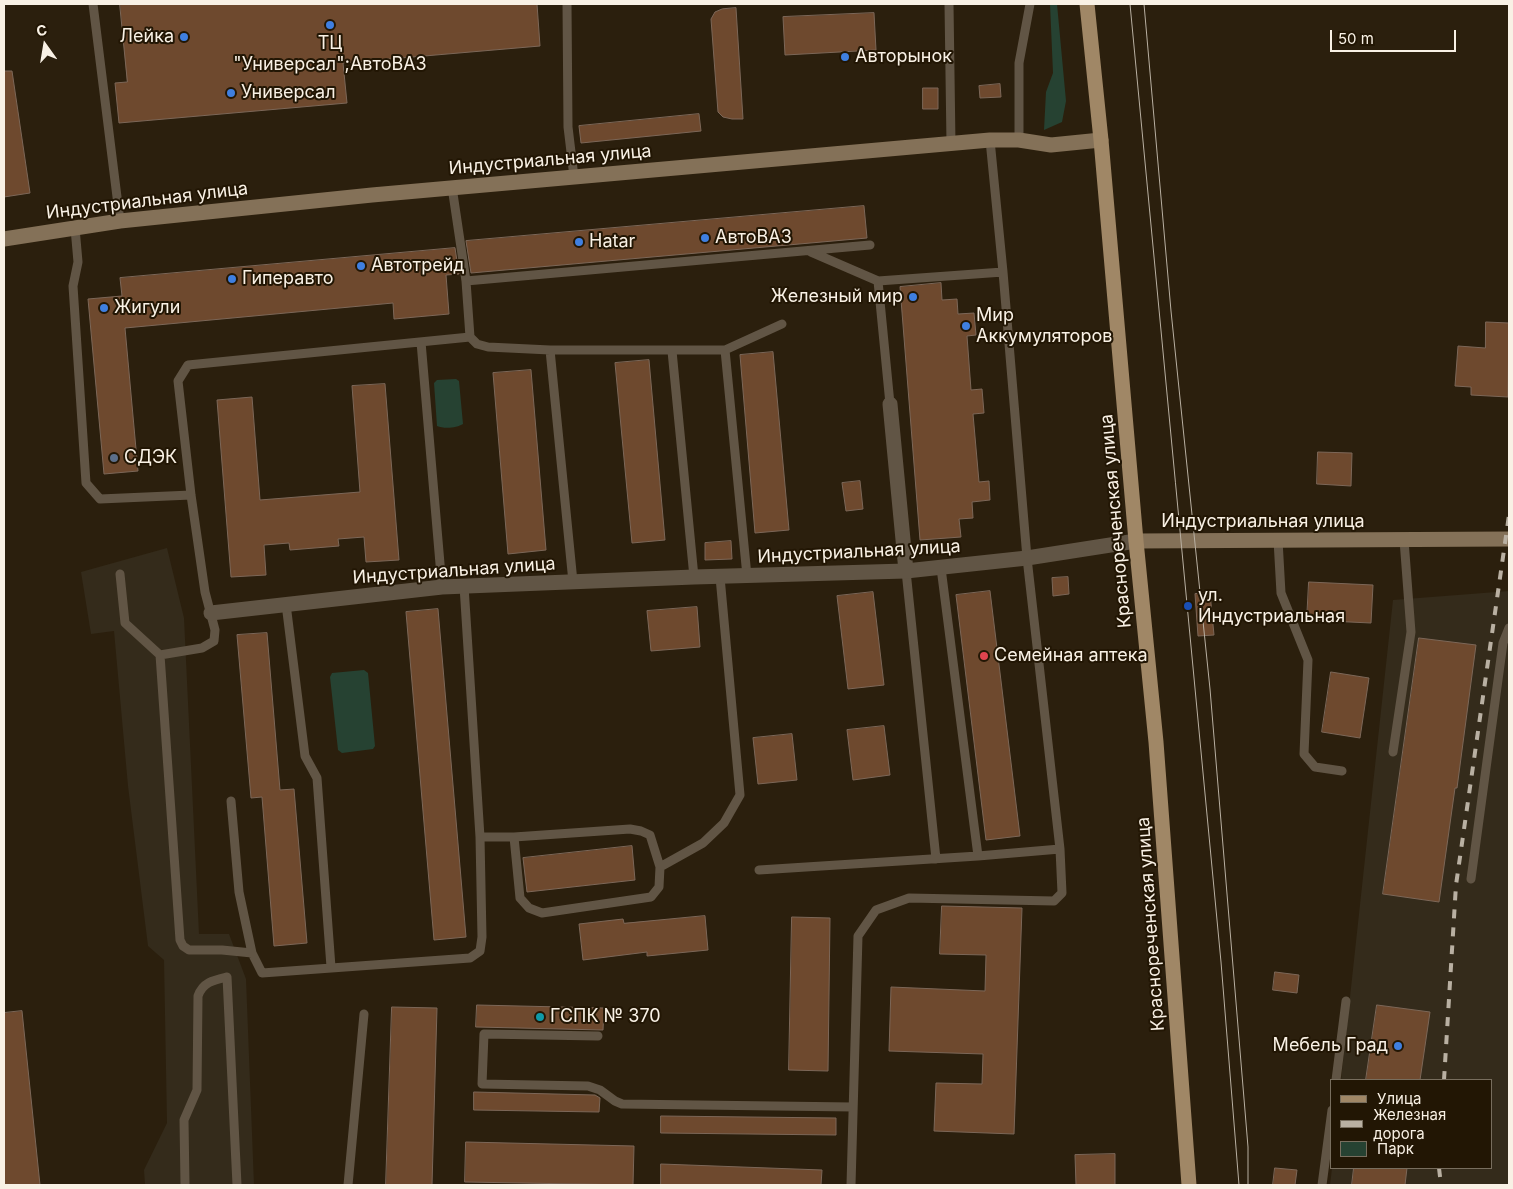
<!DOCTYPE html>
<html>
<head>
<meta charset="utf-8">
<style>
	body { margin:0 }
	#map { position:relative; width:1513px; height:1189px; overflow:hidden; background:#2b1f0d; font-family:Inter,sans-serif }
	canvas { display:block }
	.frame { position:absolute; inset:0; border:5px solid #f9f1e5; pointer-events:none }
	.legend { position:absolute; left:1330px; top:1079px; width:162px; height:90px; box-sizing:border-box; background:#221604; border:1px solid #786e5e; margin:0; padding:6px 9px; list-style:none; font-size:15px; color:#f9f1e5 }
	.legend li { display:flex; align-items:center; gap:10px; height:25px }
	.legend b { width:25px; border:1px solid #786e5e }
	.north { position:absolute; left:20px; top:20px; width:50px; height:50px; -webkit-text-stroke:4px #221604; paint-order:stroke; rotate:347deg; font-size:14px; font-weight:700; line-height:20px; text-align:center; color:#f9f1e5 }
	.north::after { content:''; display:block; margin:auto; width:18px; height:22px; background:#f9f1e5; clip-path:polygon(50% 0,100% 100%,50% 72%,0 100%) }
	.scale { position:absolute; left:1330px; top:30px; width:126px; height:22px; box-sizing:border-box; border:2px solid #f9f1e5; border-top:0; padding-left:6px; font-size:15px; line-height:18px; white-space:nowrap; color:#f9f1e5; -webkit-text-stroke:4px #221604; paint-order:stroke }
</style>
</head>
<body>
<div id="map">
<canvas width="1513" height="1189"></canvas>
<div class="frame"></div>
<ul class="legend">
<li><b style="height:6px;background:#a08766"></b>Улица</li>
<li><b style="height:6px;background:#b9b0a2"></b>Железная дорога</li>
<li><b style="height:14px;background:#264232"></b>Парк</li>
</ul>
<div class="north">С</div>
<div class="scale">50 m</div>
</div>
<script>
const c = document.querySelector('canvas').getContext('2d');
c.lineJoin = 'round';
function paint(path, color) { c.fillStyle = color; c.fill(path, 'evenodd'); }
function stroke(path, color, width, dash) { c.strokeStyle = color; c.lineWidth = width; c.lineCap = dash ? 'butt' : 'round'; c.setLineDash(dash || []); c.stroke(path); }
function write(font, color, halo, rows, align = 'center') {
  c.font = font + ' Inter,sans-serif'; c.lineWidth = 4; c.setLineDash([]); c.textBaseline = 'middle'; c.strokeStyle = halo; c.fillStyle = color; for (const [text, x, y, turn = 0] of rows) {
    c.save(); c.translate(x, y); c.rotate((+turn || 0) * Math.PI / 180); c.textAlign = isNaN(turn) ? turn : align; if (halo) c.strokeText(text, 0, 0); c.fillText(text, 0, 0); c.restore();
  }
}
const industrial = new Path2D(`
	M 167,548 L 184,618 L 199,934 L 229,934 L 246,979 L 254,1185 L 145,1185 L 144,1170 L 167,1123 L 164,960 L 148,946 L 128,786 L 114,631 L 91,634 L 81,572 Z
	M 1509,591 L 1509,1185 L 1330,1185 L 1332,1168 L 1492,1168 L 1492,1080 L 1341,1080 L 1393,600 Z`);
const green = new Path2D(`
	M 1050,4 L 1057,4 L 1066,101 L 1062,122 L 1044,130 L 1046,92 L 1053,73 Z
	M 456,379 L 459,381 L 463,424 C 457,428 444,429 437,426 L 434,383 L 437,380 Z
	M 364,670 L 368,673 L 375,746 L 373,749 L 342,753 L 338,750 L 330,677 L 332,673 Z`);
const building = new Path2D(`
	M 120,4 L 537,4 L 540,46 L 343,63 L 347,103 L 119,123 L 115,83 L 127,82 Z
	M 736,8 L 743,119 L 732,119 L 723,117 L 718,112 L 711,19 L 715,12 L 722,9 Z
	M 874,13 L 876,50 L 785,55 L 783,17 Z
	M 4,71 L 12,71 L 30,193 L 4,197 Z
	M 1000,84 L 1001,97 L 980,98 L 979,86 Z
	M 923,88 L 938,88 L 938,109 L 923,109 Z
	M 699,114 L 701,131 L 581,143 L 579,126 Z
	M 864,206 L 867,238 L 471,273 L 466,241 Z
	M 455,248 L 459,274 L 446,275 L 449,314 L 394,319 L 393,303 L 125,328 L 138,471 L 104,474 L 88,299 L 122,296 L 120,278 Z
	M 941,283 L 942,300 L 957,299 L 958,314 L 974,313 L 976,335 L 967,336 L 971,390 L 982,389 L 984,413 L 973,414 L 979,482 L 989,481 L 990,500 L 972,502 L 973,518 L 959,519 L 961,537 L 920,540 L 900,287 Z
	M 1486,322 L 1509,323 L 1508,397 L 1471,395 L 1471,387 L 1455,386 L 1458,346 L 1485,348 Z
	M 773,352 L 789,530 L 755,533 L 740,355 Z
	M 649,360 L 665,540 L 632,543 L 615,363 Z
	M 531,370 L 546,550 L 508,554 L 493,373 Z
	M 385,384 L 399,560 L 366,562 L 364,537 L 338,539 L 339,546 L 290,550 L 289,543 L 264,545 L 266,575 L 231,577 L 217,400 L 252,397 L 260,500 L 360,492 L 352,386 Z
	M 1318,452 L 1352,453 L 1351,486 L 1317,484 Z
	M 860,481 L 863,509 L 846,511 L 842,483 Z
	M 731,541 L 732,559 L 705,560 L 705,543 Z
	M 1068,577 L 1069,594 L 1053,596 L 1052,578 Z
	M 1309,582 L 1373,585 L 1371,623 L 1307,620 Z
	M 990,591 L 1020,836 L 986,840 L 956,595 Z
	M 873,592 L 884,685 L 848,689 L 837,596 Z
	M 1210,593 L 1214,635 L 1198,636 L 1195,594 Z
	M 697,607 L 700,647 L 651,651 L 647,611 Z
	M 438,609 L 466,937 L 434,940 L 406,612 Z
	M 267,633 L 280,790 L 294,789 L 307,943 L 274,946 L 262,797 L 251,798 L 237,635 Z
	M 1419,638 L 1476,645 L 1457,788 L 1455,788 L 1439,902 L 1383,894 Z
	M 1331,672 L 1369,678 L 1360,738 L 1322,732 Z
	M 884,726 L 890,775 L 853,780 L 847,730 Z
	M 792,734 L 797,780 L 758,784 L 753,738 Z
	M 632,846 L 635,880 L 527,892 L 523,858 Z
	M 942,906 L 1022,908 L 1014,1134 L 934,1131 L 936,1083 L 982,1084 L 983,1054 L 889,1051 L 891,987 L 985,991 L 986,955 L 940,954 Z
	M 705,916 L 708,950 L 647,956 L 647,952 L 583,960 L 579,924 L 623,919 L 624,923 Z
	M 792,917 L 830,918 L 828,1071 L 789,1070 Z
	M 1275,972 L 1299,975 L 1297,993 L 1273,990 Z
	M 477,1005 L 604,1008 L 603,1030 L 476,1027 Z
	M 1377,1005 L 1430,1012 L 1420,1080 L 1366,1080 Z
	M 392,1007 L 437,1008 L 432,1185 L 386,1185 Z
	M 22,1011 L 40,1185 L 4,1185 L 4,1013 Z
	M 474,1092 L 595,1095 L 600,1098 L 599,1112 L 474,1110 Z
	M 661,1116 L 836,1118 L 836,1135 L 661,1133 Z
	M 466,1142 L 634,1146 L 633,1185 L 465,1182 Z
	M 1115,1154 L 1115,1185 L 1076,1185 L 1075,1155 Z
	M 661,1164 L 822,1170 L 821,1185 L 661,1185 Z
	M 1275,1168 L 1297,1170 L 1295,1185 L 1273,1185 Z
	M 1354,1168 L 1407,1168 L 1405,1185 L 1352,1185 Z`);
const lane = new Path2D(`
	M 93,4 L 120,221
	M 567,4 L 568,127 L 574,177
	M 949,4 L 951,144
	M 1019,140 L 1019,63 L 1030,4
	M 452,187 L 466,281 L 470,337
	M 75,228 L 78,262 L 73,286 L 86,483 L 100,499 L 191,495
	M 811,252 L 878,281 L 890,404
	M 466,281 L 870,245
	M 878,281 L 1003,272
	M 421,342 L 442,587
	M 550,350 L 573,582
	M 725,350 L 747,576
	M 672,351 L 694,577
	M 1278,540 L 1281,593 L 1308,660 L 1304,754 L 1315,767 L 1342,771
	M 941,568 L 978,856 L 1060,849
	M 906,571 L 936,859
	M 120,574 L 125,623 L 160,655 L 180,940 L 183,946 L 189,950 L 222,950 L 252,953 L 262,973 L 470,958 L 480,951 L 482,937 L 480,837 L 464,586
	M 286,604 L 305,756 L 317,778 L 331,967
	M 160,655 L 202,648 L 214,641 L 215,630 L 205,592 L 191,495 L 178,381 L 188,365 L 470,337 L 477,344 L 488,347 L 550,350 L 725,350 L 782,324
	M 1393,752 L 1411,632 L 1404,540
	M 231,801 L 239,892 L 252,953
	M 480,837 L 514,837 L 520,898 L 529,908 L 542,913 L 651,897 L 659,887 L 660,867 L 703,843 L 724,823 L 740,795 L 720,577
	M 514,837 L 630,829 L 641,831 L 650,835 L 660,867
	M 759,870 L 978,856
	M 1471,879 L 1503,643 L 1509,628
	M 598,1036 L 484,1034 L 482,1084 L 588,1086 L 600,1090 L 615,1101 L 622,1104 L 853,1107
	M 1336,1080 L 1346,1001
	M 185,1185 L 184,1120 L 197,1090 L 198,996 C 203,982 214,980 227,977 L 237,1185
	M 348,1185 L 364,1014
	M 851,1185 L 858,936 L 876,910 L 909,898 L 1054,901 L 1062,893 L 1060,849 L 1027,558 L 1003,272 L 990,140
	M 1322,1185 L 1332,1110`);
const street = new Path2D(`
	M 890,404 L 906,571
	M 211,613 L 442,587 L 694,577 L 906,571 L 1027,558 L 1136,541`);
const secondary = new Path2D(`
	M 4,239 L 120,221 L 372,195 L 990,140 L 1019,140 L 1051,145 L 1101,140
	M 1136,541 L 1509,539`);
const primary = new Path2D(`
	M 1087,4 L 1101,140 L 1136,541 L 1156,742 L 1189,1185`);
const tram = new Path2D(`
	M 1130,4 L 1221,962 L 1239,1185
	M 1144,4 L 1171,311 L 1210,689 L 1248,1147 L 1248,1185`);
const rail = new Path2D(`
	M 1444,1080 L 1456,885 L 1509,515
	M 1439,1168 L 1441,1185`);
const markers = [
	[330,25,5,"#3f7fe0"],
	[184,37,5,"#3f7fe0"],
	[845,57,5,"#3f7fe0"],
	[231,93,5,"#3f7fe0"],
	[705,238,5,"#3f7fe0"],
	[579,242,5,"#3f7fe0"],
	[361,266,5,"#3f7fe0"],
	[232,279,5,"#3f7fe0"],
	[913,297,5,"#3f7fe0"],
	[104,308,5,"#3f7fe0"],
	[966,326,5,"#3f7fe0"],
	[114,458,5,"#5c6f8a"],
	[1188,606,5,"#1a4fb4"],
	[984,656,5,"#e0444e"],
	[540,1017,5,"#0f9aa8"],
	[1398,1046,5,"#3f7fe0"]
];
const poiNames = [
	["Лейка",174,37,"right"],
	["ТЦ",330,44,"center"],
	["\"Универсал\";АвтоВАЗ",330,65,"center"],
	["Авторынок",855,57],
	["Универсал",241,93],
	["АвтоВАЗ",715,238],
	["Hatar",589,242],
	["Автотрейд",371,266],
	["Гиперавто",242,279],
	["Железный мир",903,297,"right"],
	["Жигули",114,308],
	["Мир",976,316],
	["Аккумуляторов",976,337],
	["СДЭК",124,458],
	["ул.",1198,596],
	["Индустриальная",1198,617],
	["Семейная аптека",994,656],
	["ГСПК № 370",550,1017],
	["Мебель Град",1388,1046,"right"]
];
const streetNames = [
	["Индустриальная улица",550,160,-5],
	["Индустриальная улица",147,201,-7],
	["Краснореченская улица",1116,521,-95],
	["Индустриальная улица",1263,522],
	["Индустриальная улица",859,552,-3],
	["Индустриальная улица",454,571,-4],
	["Краснореченская улица",1151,924,-94]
];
paint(industrial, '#342b1b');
paint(green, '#264232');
paint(building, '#6e492e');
stroke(building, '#7c6758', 1);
stroke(lane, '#615545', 9);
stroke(street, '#615545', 15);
stroke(secondary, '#847158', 15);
stroke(primary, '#a08766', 15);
stroke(tram, '#b9b0a2', 1);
stroke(rail, '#b9b0a2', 4, [9, 9]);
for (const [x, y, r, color] of markers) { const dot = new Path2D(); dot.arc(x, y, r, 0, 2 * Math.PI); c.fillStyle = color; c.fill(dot); stroke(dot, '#221604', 2); }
write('18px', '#f9f1e5', '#221604', poiNames, 'left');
write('18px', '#f9f1e5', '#221604', streetNames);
</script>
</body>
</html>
